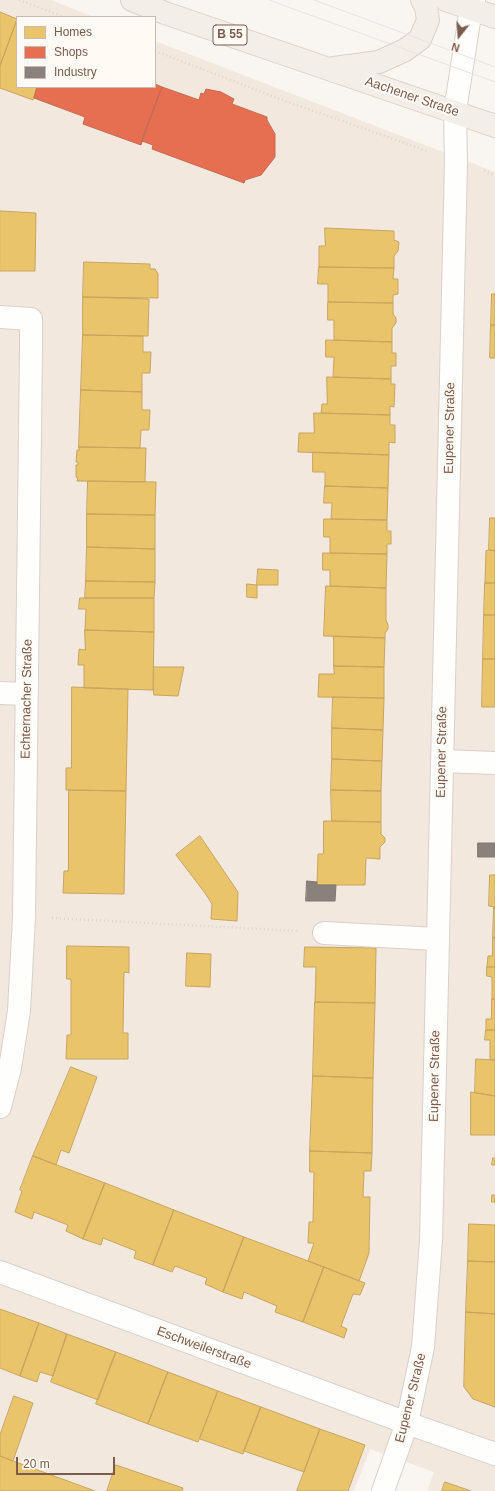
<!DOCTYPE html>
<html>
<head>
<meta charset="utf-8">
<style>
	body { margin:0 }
	#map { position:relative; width:495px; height:1491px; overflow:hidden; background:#f9f5f0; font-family:Arial,sans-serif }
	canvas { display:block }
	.legend { position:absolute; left:16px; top:16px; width:140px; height:72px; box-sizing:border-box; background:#fffaf3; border:1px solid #cabbb1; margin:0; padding:5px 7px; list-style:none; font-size:12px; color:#7a5c4d }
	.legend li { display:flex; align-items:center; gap:8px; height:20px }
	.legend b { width:20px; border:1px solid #cabbb1 }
	.north { position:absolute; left:439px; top:16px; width:40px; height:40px; -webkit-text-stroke:3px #fffaf3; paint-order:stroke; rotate:197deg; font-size:11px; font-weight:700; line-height:16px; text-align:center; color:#7a5c4d }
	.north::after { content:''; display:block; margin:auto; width:14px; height:18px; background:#7a5c4d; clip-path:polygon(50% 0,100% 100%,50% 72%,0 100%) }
	.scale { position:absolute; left:16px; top:1457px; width:99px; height:18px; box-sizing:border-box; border:2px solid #7a5c4d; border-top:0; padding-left:5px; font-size:12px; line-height:14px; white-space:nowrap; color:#7a5c4d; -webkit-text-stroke:3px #fffaf3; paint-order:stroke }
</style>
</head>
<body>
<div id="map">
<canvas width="495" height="1491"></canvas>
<ul class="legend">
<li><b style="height:11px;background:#e9c46a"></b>Homes</li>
<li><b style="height:11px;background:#e76f51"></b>Shops</li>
<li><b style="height:11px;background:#8a817c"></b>Industry</li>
</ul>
<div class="north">N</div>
<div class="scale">20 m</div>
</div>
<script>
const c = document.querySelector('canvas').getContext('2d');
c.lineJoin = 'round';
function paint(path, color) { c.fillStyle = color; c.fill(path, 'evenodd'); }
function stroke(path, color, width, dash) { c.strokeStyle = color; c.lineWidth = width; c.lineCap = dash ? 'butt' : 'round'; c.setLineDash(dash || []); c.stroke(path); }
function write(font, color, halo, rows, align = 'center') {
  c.font = font + ' Arial,sans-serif'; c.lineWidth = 4; c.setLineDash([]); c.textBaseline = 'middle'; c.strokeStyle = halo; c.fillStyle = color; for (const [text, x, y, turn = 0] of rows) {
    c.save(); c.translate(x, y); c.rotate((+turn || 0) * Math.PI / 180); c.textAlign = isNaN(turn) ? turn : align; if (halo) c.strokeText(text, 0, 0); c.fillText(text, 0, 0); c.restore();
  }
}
const residential = new Path2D(`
	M 0,0 L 51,0 L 94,17 L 17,17 L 17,87 L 155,87 L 155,41 L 495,172 L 495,1491 L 427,1491 L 434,1472 L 370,1449 L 354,1491 L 0,1491 Z`);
const homes = new Path2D(`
	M 0,12 L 17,19 L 0,66 Z
	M 17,20 L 17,87 L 37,87 L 33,100 L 0,88 L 0,66 Z
	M 0,211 L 36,213 L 35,271 L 0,271 Z
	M 325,228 L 394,231 L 394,240 L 399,242 L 398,251 L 394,256 L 394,268 L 319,267 L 319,246 L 325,246 Z
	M 84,262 L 150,264 L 150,269 L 155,269 L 158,274 L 158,298 L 83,297 Z
	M 319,267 L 394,268 L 393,279 L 398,279 L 398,294 L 393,295 L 393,303 L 328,302 L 328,284 L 318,284 Z
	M 492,294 L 495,294 L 495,325 L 491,325 Z
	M 83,297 L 149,299 L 148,336 L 83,335 Z
	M 328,302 L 393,303 L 393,314 L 396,318 L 396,323 L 392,328 L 392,342 L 334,340 L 334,320 L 328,320 Z
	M 491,325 L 495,325 L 495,358 L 490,358 Z
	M 83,335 L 143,336 L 143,352 L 151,352 L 150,373 L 142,373 L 142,392 L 81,390 Z
	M 326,340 L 392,342 L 392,353 L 396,353 L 396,366 L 391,366 L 391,379 L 333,377 L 334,357 L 326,357 Z
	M 327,377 L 391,379 L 391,384 L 395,384 L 394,407 L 390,406 L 390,415 L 321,413 L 322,404 L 327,404 Z
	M 81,390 L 142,392 L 142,410 L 150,410 L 149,430 L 141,430 L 140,448 L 79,447 Z
	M 314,413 L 390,415 L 390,425 L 395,425 L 395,443 L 389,442 L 389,455 L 298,452 L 299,433 L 314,433 Z
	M 79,447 L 146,448 L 145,482 L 77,481 L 78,478 L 76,477 L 76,465 L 78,465 L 78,462 L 76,462 L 77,450 L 79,450 Z
	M 313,452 L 389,455 L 388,488 L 325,486 L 325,472 L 313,472 Z
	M 88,481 L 156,482 L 155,515 L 87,514 Z
	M 325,486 L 388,488 L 387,520 L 331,519 L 332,503 L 324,503 Z
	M 87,514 L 155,515 L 155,549 L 87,547 Z
	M 490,518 L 495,518 L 495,551 L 489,550 Z
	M 324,519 L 387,520 L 387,531 L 391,531 L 391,544 L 387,544 L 387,554 L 330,553 L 330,537 L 324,537 Z
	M 87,547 L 155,549 L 155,582 L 86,581 Z
	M 489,550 L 495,551 L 495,583 L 485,583 L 486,551 Z
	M 323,553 L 387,554 L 386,588 L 330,586 L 330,570 L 323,570 Z
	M 258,569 L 278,570 L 278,585 L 257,585 Z
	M 86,581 L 155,582 L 154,598 L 85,598 Z
	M 485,583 L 495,583 L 495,615 L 484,615 Z
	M 247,584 L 257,585 L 257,598 L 247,597 Z
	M 326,586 L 386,588 L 386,620 L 388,625 L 388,629 L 385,633 L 385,638 L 324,636 Z
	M 80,598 L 154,598 L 154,632 L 85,630 L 86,609 L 79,609 Z
	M 484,615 L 495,615 L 495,659 L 483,659 Z
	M 85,630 L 154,632 L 153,690 L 84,688 L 84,665 L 78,665 L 79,649 L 85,650 Z
	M 334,636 L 385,638 L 384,667 L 334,666 Z
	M 483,659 L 495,659 L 495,707 L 482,707 Z
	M 334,666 L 384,667 L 384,698 L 318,697 L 319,674 L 334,674 Z
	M 154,667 L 184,667 L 178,696 L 154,695 Z
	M 72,687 L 128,689 L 126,791 L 66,790 L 66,768 L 71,768 Z
	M 333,697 L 384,698 L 383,730 L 332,728 Z
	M 332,728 L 383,730 L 382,761 L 332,759 Z
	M 332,759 L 382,761 L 381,791 L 331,790 Z
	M 69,790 L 126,791 L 124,894 L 63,893 L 64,871 L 68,871 Z
	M 331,790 L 381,791 L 381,822 L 332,821 Z
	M 324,821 L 381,822 L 381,834 L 385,838 L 385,842 L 380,847 L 380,859 L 366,858 L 365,885 L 317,885 L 318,854 L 323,854 Z
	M 200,836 L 238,892 L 237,921 L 211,919 L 212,904 L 205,893 L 176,855 Z
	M 490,875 L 495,875 L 495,907 L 489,906 Z
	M 494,907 L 495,907 L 495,938 L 493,938 Z
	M 493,938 L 495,938 L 495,967 L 487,967 L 488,956 L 492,956 Z
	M 67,946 L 129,947 L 129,973 L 124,972 L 123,1033 L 128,1033 L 128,1059 L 66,1059 L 67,1035 L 71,1035 L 71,979 L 67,979 Z
	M 305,947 L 376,948 L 375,1003 L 315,1002 L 316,967 L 304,967 Z
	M 187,953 L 211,954 L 210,987 L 186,986 Z
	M 487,967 L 495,967 L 495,999 L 492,999 L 492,977 L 487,976 Z
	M 492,999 L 495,999 L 495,1030 L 486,1030 L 486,1019 L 491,1019 Z
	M 315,1002 L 375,1003 L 373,1078 L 313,1076 Z
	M 486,1030 L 495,1030 L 495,1060 L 490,1060 L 490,1040 L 485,1040 Z
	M 476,1059 L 495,1060 L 495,1096 L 475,1093 Z
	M 71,1067 L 97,1077 L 69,1153 L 61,1150 L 56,1165 L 33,1156 Z
	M 313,1076 L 373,1078 L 372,1153 L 310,1151 Z
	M 471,1092 L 495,1096 L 495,1135 L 471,1135 Z
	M 310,1151 L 372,1153 L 371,1171 L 364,1171 L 363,1197 L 370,1197 L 369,1253 L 359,1281 L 308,1261 L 314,1243 L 308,1243 L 309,1222 L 313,1222 L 314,1172 L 310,1172 Z
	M 33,1156 L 105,1183 L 83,1239 L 66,1231 L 68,1225 L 34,1212 L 32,1219 L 15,1212 L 22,1191 L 20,1190 Z
	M 493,1158 L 495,1158 L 495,1165 L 492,1165 Z
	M 105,1183 L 174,1210 L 153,1265 L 134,1258 L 136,1251 L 103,1238 L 101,1245 L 83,1239 Z
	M 492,1195 L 495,1195 L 495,1202 L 492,1202 Z
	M 174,1210 L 244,1237 L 223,1292 L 205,1284 L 207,1278 L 175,1266 L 172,1272 L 153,1265 Z
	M 469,1224 L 495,1225 L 495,1262 L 468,1261 Z
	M 244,1237 L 324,1267 L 303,1322 L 275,1312 L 277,1306 L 244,1292 L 242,1299 L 223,1292 Z
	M 468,1261 L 495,1262 L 495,1314 L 466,1312 Z
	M 324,1267 L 365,1283 L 360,1295 L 353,1294 L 341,1326 L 347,1329 L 344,1338 L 303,1322 Z
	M 0,1309 L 39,1323 L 20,1376 L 0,1368 Z
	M 466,1312 L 495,1314 L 495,1407 L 473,1399 L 464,1387 Z
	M 39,1323 L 67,1334 L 53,1376 L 40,1372 L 37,1382 L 20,1376 Z
	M 67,1334 L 116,1352 L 98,1400 L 51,1382 Z
	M 116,1352 L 168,1372 L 148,1424 L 96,1404 Z
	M 168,1372 L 218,1391 L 198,1442 L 148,1424 Z
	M 218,1391 L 261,1407 L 243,1454 L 200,1439 Z
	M 14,1396 L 33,1403 L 13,1461 L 0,1456 L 0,1435 Z
	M 261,1407 L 320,1429 L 304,1472 L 244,1451 Z
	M 320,1429 L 365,1445 L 348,1491 L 297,1491 Z
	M 0,1456 L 13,1461 L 95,1491 L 0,1491 Z
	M 116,1465 L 183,1488 L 182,1491 L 107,1491 Z
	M 445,1482 L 471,1491 L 442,1491 Z`);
const shops = new Path2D(`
	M 155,84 L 162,87 L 141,145 L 83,124 L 85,117 L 34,98 L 37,87 L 155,87 Z
	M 162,87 L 199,100 L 201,93 L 204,94 L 206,89 L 221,92 L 234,99 L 232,104 L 267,117 L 267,120 L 275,134 L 275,157 L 261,175 L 245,180 L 244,183 L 152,149 L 153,145 L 142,141 Z`);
const industry = new Path2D(`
	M 478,843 L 495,843 L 495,857 L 478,857 Z
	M 307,881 L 317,882 L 317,885 L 336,885 L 335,901 L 306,901 Z`);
const path = new Path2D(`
	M 19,0 L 64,17
	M 155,51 L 280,99 L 427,151
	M 484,171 L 495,175
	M 52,918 L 297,931`);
const minor = new Path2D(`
	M 0,317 L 31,319 L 31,350 L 24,917 L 19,1011 L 10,1068 L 0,1107
	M 0,693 L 26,694
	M 442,761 L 495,763
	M 324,933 L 437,939
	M 0,1272 L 407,1423 L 495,1454
	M 383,1491 L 407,1423 L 423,1347 L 431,1240 L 456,162 L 455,111 L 471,9 L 474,0`);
const major = new Path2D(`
	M 132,0 L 165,13 L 495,126
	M 446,0 L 495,17
	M 334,68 L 379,62 L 405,50 L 420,39 L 428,20 L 426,7 L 422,0`);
const tram = new Path2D(`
	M 269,0 L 495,82
	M 314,0 L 495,67`);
const shields = [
	[230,35,34]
];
const shieldNames = [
	["B 55",230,35]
];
const streetNames = [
	["Aachener Straße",412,97,19],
	["Eupener Straße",450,428,-89],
	["Echternacher Straße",27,699,-89],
	["Eupener Straße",442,752,-89],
	["Eupener Straße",435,1076,-89],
	["Eschweilerstraße",204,1348,20],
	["Eupener Straße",411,1398,-76]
];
paint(residential, '#f2e8de');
paint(homes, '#e9c46a');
stroke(homes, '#c8a561', 1);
paint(shops, '#e76f51');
stroke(shops, '#c66950', 1);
paint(industry, '#8a817c');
stroke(industry, '#85766e', 1);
stroke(minor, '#d7d1cb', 24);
stroke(major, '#dad1cc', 24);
stroke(path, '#dcd5d0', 2.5, [1, 3]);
stroke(minor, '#fefefd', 22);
stroke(major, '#f3eee8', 22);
stroke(tram, '#e6e3e7', 1);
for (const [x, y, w] of shields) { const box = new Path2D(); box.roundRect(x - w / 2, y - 10, w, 20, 3); c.fillStyle = '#fffaf3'; c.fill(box); stroke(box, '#7a5c4d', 1); }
write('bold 12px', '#7a5c4d', null, shieldNames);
write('13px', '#7a5c4d', '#fffaf3', streetNames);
</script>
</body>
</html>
